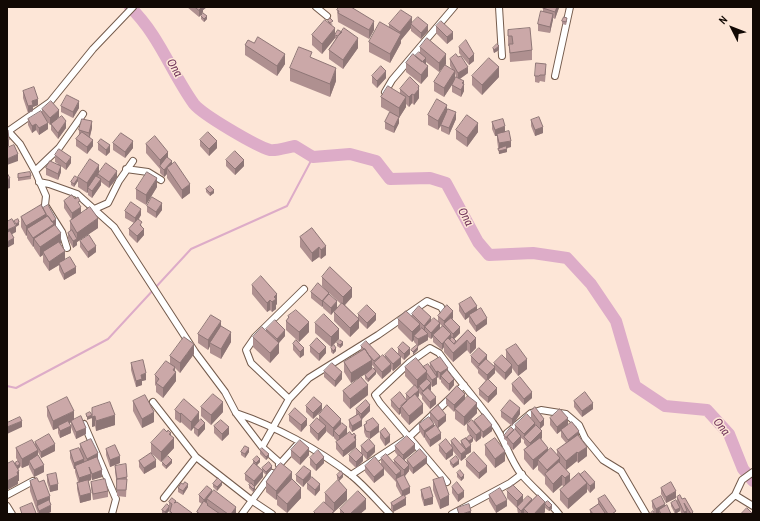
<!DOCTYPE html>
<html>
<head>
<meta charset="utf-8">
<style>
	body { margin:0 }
	#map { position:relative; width:760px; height:521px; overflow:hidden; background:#fde6d7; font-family:"Archivo Narrow",sans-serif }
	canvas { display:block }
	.frame { position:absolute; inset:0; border:8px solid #120904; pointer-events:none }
	.north { position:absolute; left:712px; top:8px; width:40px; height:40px; -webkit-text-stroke:3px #fde6d7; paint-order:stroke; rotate:312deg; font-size:11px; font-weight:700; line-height:16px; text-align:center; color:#120904 }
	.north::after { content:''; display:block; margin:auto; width:14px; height:18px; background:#120904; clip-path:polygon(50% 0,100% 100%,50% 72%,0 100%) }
</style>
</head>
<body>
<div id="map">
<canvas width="760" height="521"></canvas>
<div class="frame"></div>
<div class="north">N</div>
</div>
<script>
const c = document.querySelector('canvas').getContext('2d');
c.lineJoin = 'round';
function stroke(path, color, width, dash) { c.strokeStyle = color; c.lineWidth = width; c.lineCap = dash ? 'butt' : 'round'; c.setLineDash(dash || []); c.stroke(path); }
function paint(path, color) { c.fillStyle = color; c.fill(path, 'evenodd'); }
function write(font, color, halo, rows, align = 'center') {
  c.font = font + ' "Archivo Narrow",sans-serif'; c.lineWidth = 3; c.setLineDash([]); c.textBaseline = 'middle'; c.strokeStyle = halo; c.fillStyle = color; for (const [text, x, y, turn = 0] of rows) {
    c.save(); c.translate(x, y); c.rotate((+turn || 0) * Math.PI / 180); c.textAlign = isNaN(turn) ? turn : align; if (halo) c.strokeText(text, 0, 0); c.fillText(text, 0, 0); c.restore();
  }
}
const stream = new Path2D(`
	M 7,386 L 16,388 L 108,339 L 191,249 L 287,206 L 313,157`);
const river = new Path2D(`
	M 130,7 C 159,35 171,72 194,104 C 203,115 256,146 270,150 C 277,151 288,147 295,146 L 313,157 L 350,154 L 376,161 L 390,179 L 430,178 L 446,183 L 478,242 L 489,255 L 533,253 L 567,258 L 591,284 L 616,321 L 635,386 L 665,406 L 707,410 L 729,434 L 743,469 L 753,481`);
const street = new Path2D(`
	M 316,7 L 327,16
	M 499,7 L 502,56
	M 555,76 L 570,7
	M 385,92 L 392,80 L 454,7
	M 7,132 L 50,102 L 93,49 L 133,7
	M 9,132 L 20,144 L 35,171 L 46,196 L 45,205 L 62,232 L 67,248
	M 126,169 L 148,172 L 161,180
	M 35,171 L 59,148 L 83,114
	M 39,182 L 49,184 L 77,194 L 114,227 L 195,352 L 225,392 L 236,413 L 262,447 L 280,463
	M 90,211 L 108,203 L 119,181 L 133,161
	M 289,399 L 251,363 L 246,350 L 255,337 L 304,289
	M 153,402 L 196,457
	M 236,413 C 275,426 319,450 351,475 C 365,486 377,501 390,514
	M 84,424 L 116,499 L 112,514
	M 507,433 L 531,413 L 541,410 L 566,414 L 579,425 L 585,438 L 603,460 L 621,471 L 646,514
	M 262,447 L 289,399 L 309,378 L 378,335 L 427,301 L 441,307 L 444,312
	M 279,465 L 296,446
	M 753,472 L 742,480 L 735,495 L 753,506
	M 351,475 L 409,437 L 464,385
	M 447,482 L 380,403 L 375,395 L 410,362 L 430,348 L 439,353 C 456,377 476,399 493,423 C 505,439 509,458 521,474 C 533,488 547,499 559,514
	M 7,495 L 33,481
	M 164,498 L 196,457 L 251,500 L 272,514
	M 7,506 L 12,514
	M 242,514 L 272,473
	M 452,514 L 510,483 L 522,474
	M 715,514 L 735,495`);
const wall = new Path2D(`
	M 187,7 L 207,7 L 203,10 L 203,12 L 199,17 Z
	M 559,7 L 555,19 L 553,18 L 550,33 L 538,31 L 538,24 L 543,12 L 543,8 Z
	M 337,10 L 374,30 L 369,39 L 338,22 Z
	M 201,16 L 207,19 L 204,22 L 201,19 Z
	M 562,21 L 567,21 L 566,25 L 562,24 Z
	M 328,22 L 333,24 L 331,25 L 335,35 L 358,48 L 343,69 L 329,59 L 329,50 L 336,39 L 335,38 L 322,54 L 312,45 L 312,35 Z
	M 389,24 L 412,24 L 428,31 L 421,39 L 411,31 L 411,28 L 401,40 L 401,43 L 390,63 L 369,52 L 369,42 L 389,27 Z
	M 436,26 L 453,39 L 447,44 L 436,33 Z
	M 508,30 L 532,50 L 532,60 L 510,62 L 509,46 L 508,46 Z
	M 245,45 L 285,64 L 277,76 L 245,55 Z
	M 420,47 L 446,64 L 439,72 L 426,62 L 426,65 L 428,76 L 421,84 L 406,72 L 406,63 L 420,53 Z
	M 459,47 L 474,61 L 469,65 L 459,53 Z
	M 493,48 L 499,50 L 494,53 L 493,51 Z
	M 450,59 L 468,73 L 460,79 L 464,84 L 464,91 L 461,97 L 452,92 L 452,85 L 444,97 L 434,91 L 434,82 L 452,69 L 450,66 ZM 455,73 L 456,77 L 455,80 Z
	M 290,68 L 336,81 L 330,97 L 290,81 Z
	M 546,70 L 545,82 L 540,81 L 539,83 L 535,82 L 535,76 Z
	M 372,76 L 386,78 L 377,88 L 372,83 Z
	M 472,76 L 499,77 L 482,95 L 472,85 Z
	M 419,86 L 419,98 L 414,105 L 412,103 L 409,107 L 406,104 L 406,107 L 399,118 L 399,123 L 394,133 L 385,129 L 385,122 L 390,112 L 381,107 L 381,97 L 400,93 L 400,89 Z
	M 23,91 L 38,105 L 33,107 L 33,111 L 28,113 L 23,98 Z
	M 61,106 L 79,108 L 73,118 L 61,112 Z
	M 42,109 L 59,117 L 53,123 L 66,128 L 58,139 L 51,130 L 51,124 L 50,125 L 46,120 L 48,129 L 39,135 L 36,130 L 32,133 L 28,125 L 28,119 L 42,113 Z
	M 447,111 L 456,119 L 449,135 L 441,131 L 441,126 L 438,130 L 428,125 L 428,115 Z
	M 531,120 L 543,133 L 535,136 L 531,126 Z
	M 492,122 L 505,132 L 511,147 L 506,148 L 507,152 L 499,154 L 497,140 L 497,136 L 495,136 L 492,129 Z
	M 92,128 L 90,137 L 93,146 L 87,154 L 76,146 L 76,139 L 79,136 L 79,130 Z
	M 456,130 L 478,132 L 467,147 L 456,139 Z
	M 200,140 L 217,148 L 209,156 L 200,146 Z
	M 98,143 L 110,152 L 106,156 L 98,150 Z
	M 113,143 L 133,148 L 125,158 L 113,150 Z
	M 146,144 L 168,159 L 190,193 L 182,199 L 167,178 L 167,174 L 164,177 L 160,173 L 160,169 L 146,153 Z
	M 55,155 L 71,163 L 66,170 L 61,166 L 61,172 L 58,180 L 46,175 L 46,168 L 58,164 L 55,162 Z
	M 226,160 L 244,166 L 235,175 L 226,166 Z
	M 99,173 L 117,178 L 109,188 L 101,182 L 101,185 L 92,198 L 88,195 L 88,192 L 87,193 L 78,187 L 78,181 L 74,187 L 71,185 L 71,182 L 78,178 Z
	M 18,174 L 31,176 L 31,179 L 18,181 Z
	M 157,187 L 146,205 L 136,199 L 136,189 Z
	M 206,189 L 214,193 L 210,196 L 206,192 Z
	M 64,201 L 80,206 L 81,213 L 98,228 L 77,242 L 77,245 L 73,248 L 68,239 L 68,233 L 70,231 L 70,221 L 72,220 L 64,208 Z
	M 41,205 L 56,226 L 61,243 L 60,244 L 65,260 L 76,273 L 64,280 L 59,270 L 59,265 L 49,271 L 43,262 L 43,255 L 40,257 L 34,248 L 34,246 L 33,247 L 27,238 L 27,235 L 26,236 L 21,227 L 21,217 Z
	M 147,206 L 162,210 L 156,218 L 147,212 Z
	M 125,211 L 141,215 L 139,219 L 142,227 L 144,235 L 137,243 L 129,235 L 129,229 L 134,223 L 125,218 Z
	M 312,228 L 326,255 L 321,259 L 319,257 L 312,262 L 300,247 L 300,237 Z
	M 80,241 L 96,252 L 88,258 L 80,247 Z
	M 322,277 L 352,297 L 345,305 L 358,318 L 358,314 L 376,320 L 367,329 L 359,321 L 359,328 L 350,337 L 334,321 L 334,312 L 341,304 L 329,293 L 329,294 L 337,308 L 331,315 L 323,308 L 323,306 L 322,307 L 311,298 L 311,292 L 326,291 L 322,286 Z
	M 252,285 L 277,304 L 276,305 L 276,309 L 272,312 L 270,310 L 267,312 L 252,294 Z
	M 459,304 L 477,310 L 487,324 L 476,332 L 469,322 L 469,317 L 465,320 L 459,311 Z
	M 412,314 L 431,321 L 438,322 L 438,316 L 453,318 L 452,319 L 460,333 L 454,339 L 456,341 L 468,330 L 476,348 L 470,354 L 467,350 L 453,362 L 444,352 L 444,347 L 442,350 L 433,342 L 433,337 L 431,339 L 428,337 L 428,340 L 418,346 L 414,342 L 414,340 L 412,342 L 398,328 L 398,319 L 412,317 ZM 440,324 L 442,326 L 440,329 Z
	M 288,316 L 309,332 L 299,342 L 286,330 L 286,321 L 288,318 Z
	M 315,323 L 339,339 L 331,347 L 315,333 Z
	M 221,326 L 231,342 L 221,359 L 210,353 L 210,346 L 208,350 L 198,343 L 198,334 Z
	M 266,329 L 285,336 L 279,343 L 279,353 L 270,363 L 253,347 L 253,337 L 266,331 Z
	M 337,343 L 343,345 L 340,348 L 337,346 Z
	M 293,344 L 304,355 L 300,358 L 293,350 Z
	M 310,346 L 326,353 L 319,361 L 310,352 Z
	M 361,346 L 380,358 L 385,357 L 385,355 L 398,354 L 398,348 L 410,354 L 404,360 L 399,355 L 401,364 L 393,371 L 391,369 L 391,371 L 382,379 L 376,372 L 376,374 L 368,382 L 365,379 L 365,375 L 369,371 L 351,383 L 344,372 L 344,362 L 361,351 ZM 372,365 L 374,367 L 374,369 L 372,369 Z
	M 331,348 L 336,351 L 333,354 L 331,352 Z
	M 506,350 L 527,369 L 518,376 L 512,368 L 512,372 L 505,380 L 495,370 L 495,373 L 488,380 L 497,394 L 488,403 L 479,395 L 479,389 L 486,381 L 478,373 L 478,370 L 471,362 L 471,356 L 494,366 L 494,363 L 506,359 Z
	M 194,354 L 180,373 L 175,368 L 176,381 L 163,398 L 156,392 L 156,386 L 155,385 L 155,375 L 170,364 L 170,356 Z
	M 131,363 L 146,380 L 142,381 L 142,385 L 136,387 L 131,370 Z
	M 430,363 L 448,372 L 454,385 L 449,391 L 441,382 L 441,379 L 440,380 L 438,377 L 437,378 L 437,384 L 432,387 L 431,385 L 431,390 L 430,390 L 436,404 L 430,409 L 422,399 L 422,396 L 419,393 L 419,388 L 418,389 L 419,396 L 418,397 L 423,413 L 409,425 L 401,416 L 401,413 L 399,415 L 391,406 L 391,400 L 406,400 L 406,394 L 414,386 L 405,376 L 405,367 L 430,367 Z
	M 324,371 L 342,379 L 335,387 L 324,377 Z
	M 512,384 L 532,398 L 524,405 L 512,391 Z
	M 343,391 L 368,395 L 350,409 L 343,401 Z
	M 446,398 L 477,413 L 464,426 L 455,419 L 455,410 L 454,412 L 446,404 Z
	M 133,401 L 154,422 L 142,428 L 133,411 Z
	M 574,401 L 593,409 L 582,417 L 574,407 Z
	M 306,406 L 322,410 L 313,419 L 306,412 Z
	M 47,407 L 74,420 L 86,434 L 76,439 L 71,427 L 71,422 L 69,423 L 71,433 L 60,438 L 58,433 L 58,428 L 53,430 L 47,416 Z
	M 201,407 L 223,412 L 211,425 L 201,416 Z
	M 92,408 L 115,425 L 96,431 L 95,426 L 92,427 Z
	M 356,409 L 370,411 L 362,419 L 362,426 L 352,432 L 349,427 L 349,420 L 356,415 Z
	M 175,410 L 199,421 L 205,429 L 198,437 L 194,433 L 194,427 L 191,431 L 181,422 L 180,423 L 175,419 Z
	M 501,411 L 520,414 L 512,426 L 501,417 Z
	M 531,411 L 544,425 L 540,429 L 542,438 L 541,439 L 548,451 L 557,455 L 557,450 L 566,443 L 561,437 L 561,431 L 557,434 L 550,425 L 550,418 L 568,425 L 579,436 L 587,456 L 578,463 L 577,461 L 566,470 L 570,481 L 579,473 L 595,488 L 590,493 L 587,489 L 587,492 L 568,509 L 560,500 L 560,490 L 564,487 L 562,485 L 553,493 L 545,484 L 545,477 L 538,470 L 538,465 L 533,470 L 524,459 L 524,450 L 527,447 L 524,443 L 524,440 L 521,438 L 521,442 L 513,450 L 507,444 L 507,441 L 504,439 L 504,436 L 514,430 L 515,430 L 515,425 L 533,421 L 531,418 Z
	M 430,412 L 446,421 L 438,428 L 432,420 L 441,439 L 430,447 L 425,439 L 425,437 L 424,438 L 419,430 L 419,424 L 430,418 Z
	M 289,415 L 307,425 L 301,432 L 289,421 Z
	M 319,415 L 341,424 L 347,434 L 345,436 L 352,435 L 356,436 L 356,447 L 343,457 L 336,449 L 336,442 L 338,442 L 334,438 L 334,436 L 333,437 L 326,431 L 326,432 L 318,441 L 310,432 L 310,426 L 319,419 Z
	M 474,421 L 492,431 L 483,438 L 481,436 L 481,438 L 476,442 L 473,438 L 473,441 L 470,444 L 471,452 L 466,455 L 466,457 L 461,461 L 453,451 L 453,455 L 446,460 L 439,451 L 439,445 L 451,445 L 451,441 L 461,444 L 461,441 L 467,438 L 470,435 L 467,430 L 467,424 L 474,423 Z
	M 366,422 L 379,432 L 370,439 L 366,437 L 364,432 L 364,425 L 366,424 Z
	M 214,426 L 229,434 L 222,441 L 214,433 Z
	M 380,432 L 390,442 L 385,446 L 380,438 Z
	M 171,436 L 174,448 L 161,462 L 151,453 L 156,467 L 144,474 L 139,467 L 139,461 L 151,453 L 151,443 Z
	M 35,442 L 55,451 L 41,458 L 38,452 L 38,456 L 44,472 L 34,477 L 29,467 L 29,465 L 22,468 L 20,466 L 20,467 L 18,469 L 19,481 L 18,481 L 18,484 L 7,490 L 7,464 L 15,463 L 18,461 L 16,458 L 16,448 L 35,446 Z
	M 80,444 L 98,460 L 102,477 L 92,480 L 91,477 L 91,480 L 88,481 L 91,500 L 80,503 L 77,489 L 77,483 L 78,482 L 75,472 L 75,469 L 74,469 L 70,458 L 70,451 L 80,449 Z
	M 485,445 L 505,461 L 495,468 L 485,455 Z
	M 361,446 L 375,452 L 367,460 L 363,455 L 363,461 L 356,468 L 349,461 L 349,455 L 361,452 Z
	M 395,446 L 415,451 L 404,460 L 407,462 L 407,460 L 427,463 L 413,474 L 409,469 L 409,471 L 405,476 L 410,493 L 405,496 L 406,505 L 393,512 L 391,509 L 391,503 L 402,497 L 396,486 L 396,482 L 384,469 L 384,475 L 374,483 L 365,472 L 365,466 L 381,464 L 381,458 L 394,463 L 394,460 L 398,456 L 395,452 Z
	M 106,449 L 120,463 L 110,467 L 106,455 Z
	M 260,450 L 269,457 L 266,460 L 260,454 Z
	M 291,450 L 309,455 L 300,465 L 291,457 Z
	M 241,452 L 249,452 L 245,458 L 241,455 Z
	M 310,458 L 324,463 L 316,471 L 310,465 Z
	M 253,460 L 260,462 L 257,465 L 262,470 L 262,468 L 272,469 L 266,475 L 263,472 L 263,477 L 255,486 L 255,490 L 253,492 L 249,488 L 249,485 L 250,484 L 245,480 L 245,474 L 253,464 Z
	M 466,460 L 487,472 L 479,479 L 466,466 Z
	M 450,461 L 459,464 L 453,468 L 450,464 Z
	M 162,462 L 172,463 L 166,469 L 162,465 Z
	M 115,466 L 127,477 L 126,497 L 117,496 L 117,485 L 115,472 Z
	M 457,473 L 464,478 L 461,481 L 457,477 Z
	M 47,475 L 58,490 L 50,492 L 47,482 Z
	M 296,475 L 311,477 L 303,487 L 296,481 Z
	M 337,475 L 343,477 L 339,481 L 337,479 Z
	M 292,480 L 301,498 L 287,513 L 277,505 L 277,499 L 276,500 L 266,492 L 266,482 Z
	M 433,480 L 449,505 L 440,509 L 433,490 Z
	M 30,481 L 39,482 L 50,504 L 51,512 L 46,514 L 38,514 L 30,491 Z
	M 91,482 L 108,491 L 108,497 L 93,500 L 91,488 Z
	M 307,483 L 320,490 L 315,496 L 307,489 Z
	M 213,484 L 222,485 L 217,491 L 213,487 Z
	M 188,487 L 183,495 L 178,492 L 178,488 Z
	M 452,487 L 464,497 L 458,502 L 452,493 Z
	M 661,488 L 676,498 L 666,503 L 661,494 Z
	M 421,490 L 433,504 L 424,506 L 421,496 Z
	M 507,491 L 523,501 L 532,500 L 538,495 L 552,509 L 549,511 L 545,508 L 545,512 L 543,514 L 518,514 L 517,508 L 507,498 Z
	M 212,492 L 236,514 L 197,514 L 197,512 L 202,504 L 199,502 L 199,495 Z
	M 325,493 L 347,500 L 334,512 L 334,514 L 314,514 L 314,512 L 325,502 Z
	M 489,495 L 507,506 L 496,513 L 489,501 Z
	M 677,497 L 682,499 L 693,514 L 680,514 L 681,513 L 680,509 L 680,511 L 675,514 L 671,506 L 671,503 L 677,502 Z
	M 598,499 L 616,514 L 590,514 L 590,510 L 598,504 Z
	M 652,501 L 665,507 L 671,514 L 655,514 L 652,507 Z
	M 169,502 L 176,502 L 192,514 L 170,514 L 169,511 L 166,514 L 163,514 L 162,513 L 162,510 L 169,506 Z
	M 340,509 L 366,509 L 360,514 L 340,514 Z`);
const shadedWall = new Path2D(`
	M 202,7 L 207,7 L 203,10 L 203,12 L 199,17 L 199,10 Z
	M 557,7 L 559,7 L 559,8 L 555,19 L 555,12 Z
	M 553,14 L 553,20 L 550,33 L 550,27 Z
	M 207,16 L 207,19 L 204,22 L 204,19 Z
	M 412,17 L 412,25 L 411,24 L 411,28 L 401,40 L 401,43 L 390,63 L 390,54 L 400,32 Z
	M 374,21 L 374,30 L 369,39 L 369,30 Z
	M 428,25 L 428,31 L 421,39 L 421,33 Z
	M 335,28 L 335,38 L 322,54 L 322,44 Z
	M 453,32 L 453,39 L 447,44 L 447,37 Z
	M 358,38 L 358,48 L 343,69 L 343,60 Z
	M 499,46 L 499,50 L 494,53 L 494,50 Z
	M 285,54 L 285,64 L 277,76 L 277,66 Z
	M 446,54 L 446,64 L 439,72 L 439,63 Z
	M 474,54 L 474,61 L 469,65 L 469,59 Z
	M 426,58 L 426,65 L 421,70 L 421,63 Z
	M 428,66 L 428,76 L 421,84 L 421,75 Z
	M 468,67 L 468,73 L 458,80 L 458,73 Z
	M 499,67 L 499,77 L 482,95 L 482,85 Z
	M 336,68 L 336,81 L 330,97 L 330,84 Z
	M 386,71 L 386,78 L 377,88 L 377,81 Z
	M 455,71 L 455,80 L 444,97 L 444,88 Z
	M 464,81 L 464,91 L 461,97 L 461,90 L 462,83 Z
	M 419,86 L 419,98 L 414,105 L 414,95 Z
	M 412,94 L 412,103 L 409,107 L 409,97 Z
	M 406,97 L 406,107 L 399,118 L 399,123 L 394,133 L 394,127 L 399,117 L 399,108 Z
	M 38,99 L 38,105 L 33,107 L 33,111 L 28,113 L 28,106 L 32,101 Z
	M 79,101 L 79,108 L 73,118 L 73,112 Z
	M 447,105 L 447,115 L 438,130 L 438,121 Z
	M 59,110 L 59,117 L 50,125 L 50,118 Z
	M 456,112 L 456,119 L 449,135 L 449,128 Z
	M 66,121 L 66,128 L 58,139 L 58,133 Z
	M 92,121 L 92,128 L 89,139 L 89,133 Z
	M 48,123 L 48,129 L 39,135 L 39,128 Z
	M 478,123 L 478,132 L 467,147 L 467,138 Z
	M 36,124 L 36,130 L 32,133 L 32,126 Z
	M 505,126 L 505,133 L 497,134 L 497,136 L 495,136 L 495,130 Z
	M 543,127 L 543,133 L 535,136 L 535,130 Z
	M 7,140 L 9,140 L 9,146 L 7,147 Z
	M 93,140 L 93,146 L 87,154 L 87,147 Z
	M 133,141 L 133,148 L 125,158 L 125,152 Z
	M 217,141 L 217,148 L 209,156 L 209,149 Z
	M 511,141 L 511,147 L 499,150 L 499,143 Z
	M 110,145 L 110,152 L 106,156 L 106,150 Z
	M 507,149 L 507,152 L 499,154 L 499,151 Z
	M 168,152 L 168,162 L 160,166 L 160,160 Z
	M 18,154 L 18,161 L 7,165 L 7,159 Z
	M 71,157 L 71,163 L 66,170 L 66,164 Z
	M 244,160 L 244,166 L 235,175 L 235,169 Z
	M 172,161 L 172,168 L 167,168 L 167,174 L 164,177 L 164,170 Z
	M 99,165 L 99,174 L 98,174 L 98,175 L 89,189 L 88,188 L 88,192 L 87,193 L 87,183 Z
	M 61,166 L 61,172 L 58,180 L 58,174 Z
	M 117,171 L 117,178 L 109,188 L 109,182 Z
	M 10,178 L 10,188 L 7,189 L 7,180 Z
	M 78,178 L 78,181 L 74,187 L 74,184 Z
	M 157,178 L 157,187 L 146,205 L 146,195 Z
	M 101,179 L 101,185 L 92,198 L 92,191 Z
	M 190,184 L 190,193 L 182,199 L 182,190 Z
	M 214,190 L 214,193 L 210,196 L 210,193 Z
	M 162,203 L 162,210 L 156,218 L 156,212 Z
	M 81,207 L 81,213 L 72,220 L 72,213 Z
	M 141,209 L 141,215 L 135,224 L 135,218 Z
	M 46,214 L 46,223 L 27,229 L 27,235 L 26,236 L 26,226 Z
	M 98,218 L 98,228 L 77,242 L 77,233 Z
	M 56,219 L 56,226 L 34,239 L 34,246 L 33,247 L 33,238 L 51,222 Z
	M 19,222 L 19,225 L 16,227 L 16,232 L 7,237 L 7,230 L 16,226 L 16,224 Z
	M 144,229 L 144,235 L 137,243 L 137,236 Z
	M 61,233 L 61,243 L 44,254 L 43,252 L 43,255 L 40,257 L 40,247 Z
	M 14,238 L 14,244 L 7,248 L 7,242 Z
	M 77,239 L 77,245 L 73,248 L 73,241 Z
	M 96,246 L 96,252 L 88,258 L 88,252 Z
	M 326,246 L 326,255 L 321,259 L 321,250 Z
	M 319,247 L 319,257 L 312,262 L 312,253 Z
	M 65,251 L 65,261 L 59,263 L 59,265 L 49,271 L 49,262 Z
	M 76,267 L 76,273 L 64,280 L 64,274 Z
	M 352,288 L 352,297 L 343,307 L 343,297 Z
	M 329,293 L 329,299 L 323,301 L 323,306 L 322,307 L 322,301 Z
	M 277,294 L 277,304 L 276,305 L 276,309 L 272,312 L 272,302 L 274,297 Z
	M 270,300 L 270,310 L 267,312 L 267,303 Z
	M 337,301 L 337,308 L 331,315 L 331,308 Z
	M 477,306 L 477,312 L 469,315 L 469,317 L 465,320 L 465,314 Z
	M 453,311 L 453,318 L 446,326 L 444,324 L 444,328 L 444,321 Z
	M 376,314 L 376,320 L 367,329 L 367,323 Z
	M 431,317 L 431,324 L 425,327 L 425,330 L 424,332 L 424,326 Z
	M 487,318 L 487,324 L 476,332 L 476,326 Z
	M 359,319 L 359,328 L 350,337 L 350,328 Z
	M 221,321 L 221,331 L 210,343 L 210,346 L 208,350 L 208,340 Z
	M 309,322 L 309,332 L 299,342 L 299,332 Z
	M 440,323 L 440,330 L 433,335 L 433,337 L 431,339 L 431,333 Z
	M 420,324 L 420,334 L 414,336 L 414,340 L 412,342 L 412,332 Z
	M 460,327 L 460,333 L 453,340 L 453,334 Z
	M 339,329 L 339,339 L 331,347 L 331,337 Z
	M 285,330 L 285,336 L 277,345 L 277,339 Z
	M 231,332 L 231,342 L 221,359 L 221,349 Z
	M 428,334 L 428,340 L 418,346 L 418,339 Z
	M 451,334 L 451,340 L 444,342 L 444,347 L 442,350 L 442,344 Z
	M 476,338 L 476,348 L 470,354 L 470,344 Z
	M 467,340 L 467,350 L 453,362 L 453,353 Z
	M 343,342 L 343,345 L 340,348 L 340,345 Z
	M 279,343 L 279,353 L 270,363 L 270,353 Z
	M 194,344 L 194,354 L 180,373 L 180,363 Z
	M 326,347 L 326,353 L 319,361 L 319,354 Z
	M 418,347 L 418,350 L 413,355 L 413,352 Z
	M 304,348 L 304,355 L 300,358 L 300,352 Z
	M 336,348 L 336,351 L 333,354 L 333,351 Z
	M 410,348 L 410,354 L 404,360 L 404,354 Z
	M 487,355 L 487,362 L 479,367 L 479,364 Z
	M 401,357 L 401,364 L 393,371 L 393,364 Z
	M 527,359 L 527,369 L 518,376 L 518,366 Z
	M 372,360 L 372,370 L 351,383 L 351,373 Z
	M 391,364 L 391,371 L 382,379 L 382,372 Z
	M 512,365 L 512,372 L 505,380 L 505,373 Z
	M 175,367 L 175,373 L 176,372 L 176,381 L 163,398 L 163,388 Z
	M 495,367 L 495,373 L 487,381 L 487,375 Z
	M 448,368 L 448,375 L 441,376 L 441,379 L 440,380 L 440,373 Z
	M 376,371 L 376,374 L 368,382 L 368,379 Z
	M 427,371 L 427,381 L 419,386 L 419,388 L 417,390 L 417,380 Z
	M 438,371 L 438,377 L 437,378 L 437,384 L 432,387 L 432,380 L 436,378 L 436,372 Z
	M 342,372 L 342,379 L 335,387 L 335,381 Z
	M 146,373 L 146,380 L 142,381 L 142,385 L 136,387 L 136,381 L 141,375 Z
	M 454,379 L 454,385 L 449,391 L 449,384 Z
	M 431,383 L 431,390 L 425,396 L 423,394 L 423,391 Z
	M 368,385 L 368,395 L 350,409 L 350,399 Z
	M 497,388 L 497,394 L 488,403 L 488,397 Z
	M 419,390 L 419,396 L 410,404 L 410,398 Z
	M 532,392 L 532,398 L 524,405 L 524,399 Z
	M 465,394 L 465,400 L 455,409 L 455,410 L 454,412 L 454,405 Z
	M 436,397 L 436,404 L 430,409 L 430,402 Z
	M 223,402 L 223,412 L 211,425 L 211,415 Z
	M 477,403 L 477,413 L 464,426 L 464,417 Z
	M 593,403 L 593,409 L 582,417 L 582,411 Z
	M 322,404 L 322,410 L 313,419 L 313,413 Z
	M 423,404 L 423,413 L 409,425 L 409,416 Z
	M 370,405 L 370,411 L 361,420 L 361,414 Z
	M 401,407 L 401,413 L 399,415 L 399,409 Z
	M 520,408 L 520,414 L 512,426 L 512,419 Z
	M 74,411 L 74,421 L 59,428 L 58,426 L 58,428 L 53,430 L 53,421 Z
	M 154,412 L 154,422 L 142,428 L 142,419 Z
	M 199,412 L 199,422 L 191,431 L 191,422 Z
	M 181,413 L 181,422 L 180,423 L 180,414 Z
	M 92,415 L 92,418 L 87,420 L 87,417 Z
	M 115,415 L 115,425 L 96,431 L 96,421 Z
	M 446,415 L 446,421 L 438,428 L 438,421 Z
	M 95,416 L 95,426 L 92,427 L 92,417 Z
	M 568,418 L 568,425 L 557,434 L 557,427 Z
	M 307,419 L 307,425 L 301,432 L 301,425 Z
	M 341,419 L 341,428 L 334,431 L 334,436 L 333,437 L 333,428 Z
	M 544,419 L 544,425 L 540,429 L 540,423 Z
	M 362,420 L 362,426 L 352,432 L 352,426 Z
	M 22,421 L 22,427 L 7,434 L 7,427 Z
	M 205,423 L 205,429 L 198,437 L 198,430 Z
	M 535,423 L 535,429 L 524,437 L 524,434 Z
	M 434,424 L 434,430 L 425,433 L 425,437 L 424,438 L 424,431 Z
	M 379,425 L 379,432 L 370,439 L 370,432 Z
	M 492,425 L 492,431 L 483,438 L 483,432 Z
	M 71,426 L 71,433 L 60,438 L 60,431 Z
	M 326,426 L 326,432 L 318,441 L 318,434 Z
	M 229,427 L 229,434 L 222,441 L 222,434 Z
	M 347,427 L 347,434 L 339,443 L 339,436 Z
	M 86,428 L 86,434 L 76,439 L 76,432 Z
	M 481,431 L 481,438 L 476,442 L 476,435 Z
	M 542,431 L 542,438 L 530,450 L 530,443 Z
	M 579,431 L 579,438 L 568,446 L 568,440 Z
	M 171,433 L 171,441 L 174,438 L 174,448 L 161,462 L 161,452 L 169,434 Z
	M 441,433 L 441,439 L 430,447 L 430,440 Z
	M 390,435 L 390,442 L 385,446 L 385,439 Z
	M 356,436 L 356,447 L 343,457 L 343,451 L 354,437 Z
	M 521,436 L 521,442 L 513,450 L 513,444 Z
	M 473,438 L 473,441 L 469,445 L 469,441 Z
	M 55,444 L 55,451 L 41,458 L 41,452 Z
	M 415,444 L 415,451 L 403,461 L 403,455 Z
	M 471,445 L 471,452 L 466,455 L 466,457 L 461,461 L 461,454 L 466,451 L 466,449 Z
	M 375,446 L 375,452 L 367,460 L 367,453 Z
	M 587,447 L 587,456 L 578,463 L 578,453 Z
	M 249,448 L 249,452 L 245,458 L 245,454 Z
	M 309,448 L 309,455 L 300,465 L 300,458 Z
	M 453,448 L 453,455 L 446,460 L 446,454 Z
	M 548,448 L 548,458 L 538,460 L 538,465 L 533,470 L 533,460 Z
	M 38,450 L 38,460 L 29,461 L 29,465 L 22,468 L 22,459 Z
	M 505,451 L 505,461 L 495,468 L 495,459 Z
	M 577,452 L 577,461 L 566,470 L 566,461 Z
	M 98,453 L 98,460 L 87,465 L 87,459 Z
	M 269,454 L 269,457 L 266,460 L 266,457 Z
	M 363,455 L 363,461 L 356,468 L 356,462 Z
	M 120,456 L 120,463 L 110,467 L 110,460 Z
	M 324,457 L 324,463 L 316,471 L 316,465 Z
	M 427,457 L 427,463 L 413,474 L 413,468 Z
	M 560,458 L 560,467 L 547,476 L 547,470 Z
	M 84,459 L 84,465 L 75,466 L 75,469 L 74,469 L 74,463 Z
	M 260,459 L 260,462 L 256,466 L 256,463 Z
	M 156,460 L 156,467 L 144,474 L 144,468 Z
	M 172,460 L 172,463 L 166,469 L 166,466 Z
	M 459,460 L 459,464 L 453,468 L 453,465 Z
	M 20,464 L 20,467 L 17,470 L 17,466 Z
	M 44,465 L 44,472 L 34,477 L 34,470 Z
	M 409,465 L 409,471 L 404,477 L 404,470 Z
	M 272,466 L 272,469 L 266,475 L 266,472 Z
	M 487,466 L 487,472 L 479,479 L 479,473 Z
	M 384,468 L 384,475 L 374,483 L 374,477 Z
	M 102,470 L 102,477 L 92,480 L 92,474 Z
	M 19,471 L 19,481 L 18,481 L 18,484 L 7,490 L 7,481 Z
	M 263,471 L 263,477 L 254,488 L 254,481 Z
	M 311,471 L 311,477 L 303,487 L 303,480 Z
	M 401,471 L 401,477 L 396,479 L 396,482 L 396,475 Z
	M 292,472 L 292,481 L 277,495 L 277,499 L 276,500 L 276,491 Z
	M 91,474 L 91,480 L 79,484 L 79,478 Z
	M 343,474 L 343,477 L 339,481 L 339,478 Z
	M 570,474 L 570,483 L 565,488 L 565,478 Z
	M 464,475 L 464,478 L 461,481 L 461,478 Z
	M 562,475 L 562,485 L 553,493 L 553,484 Z
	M 222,482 L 222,485 L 217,491 L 217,487 Z
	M 595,482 L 595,488 L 590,493 L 590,486 Z
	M 587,483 L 587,492 L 568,509 L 568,499 Z
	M 58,484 L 58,490 L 50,492 L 50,486 Z
	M 188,484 L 188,487 L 183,495 L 183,491 Z
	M 320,484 L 320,490 L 315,496 L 315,490 Z
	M 255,487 L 255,490 L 253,492 L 253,489 Z
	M 410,487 L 410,493 L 402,497 L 402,491 Z
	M 301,488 L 301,498 L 287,513 L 287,504 Z
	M 212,490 L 212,497 L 207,499 L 207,503 L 204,506 L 204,500 Z
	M 347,490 L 347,500 L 334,512 L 334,503 Z
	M 464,491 L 464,497 L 458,502 L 458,495 Z
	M 676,491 L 676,498 L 666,503 L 666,497 Z
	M 91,493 L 91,500 L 80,503 L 80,496 Z
	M 449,495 L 449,505 L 440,509 L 440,500 Z
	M 523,495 L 523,502 L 517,508 L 517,501 Z
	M 50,496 L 50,506 L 37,506 L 37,510 L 37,501 Z
	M 433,497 L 433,504 L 424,506 L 424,500 Z
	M 406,498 L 406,505 L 393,512 L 393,506 Z
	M 366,499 L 366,509 L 360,514 L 350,514 Z
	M 532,499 L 532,506 L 524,509 L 524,514 L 521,514 L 521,511 Z
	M 507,500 L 507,506 L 496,513 L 496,506 Z
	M 545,502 L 545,512 L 543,514 L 534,514 Z
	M 665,504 L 665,510 L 659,510 L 659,514 L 656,514 L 656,509 Z
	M 51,505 L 51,512 L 46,514 L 39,514 L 39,511 Z
	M 552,505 L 552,509 L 549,511 L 549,508 Z
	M 169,507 L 169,511 L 166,514 L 165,514 L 165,512 Z
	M 236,507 L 236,514 L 231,514 Z
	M 680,508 L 680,511 L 675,514 L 675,510 Z
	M 471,511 L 471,514 L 462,514 Z
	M 687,511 L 687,514 L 684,514 L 684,512 Z`);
const building = new Path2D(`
	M 195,7 L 202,7 L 199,10 Z
	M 339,7 L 351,7 L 374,21 L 369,30 L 338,13 L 339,11 L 337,10 Z
	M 544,7 L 557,7 L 555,12 L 543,8 Z
	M 401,10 L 412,17 L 400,32 L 389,24 Z
	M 541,11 L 553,14 L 550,27 L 538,24 Z
	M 203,13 L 207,16 L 204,19 L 201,16 Z
	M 418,17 L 428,25 L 421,33 L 411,24 Z
	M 564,17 L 567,18 L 566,22 L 562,21 Z
	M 330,18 L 333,21 L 330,23 L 328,21 Z
	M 325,20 L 335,28 L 322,44 L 312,35 Z
	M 441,21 L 453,32 L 447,37 L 436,26 Z
	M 380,22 L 401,34 L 390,54 L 369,42 Z
	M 344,28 L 358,38 L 343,60 L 329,50 Z
	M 530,28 L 532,50 L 510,53 L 509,44 L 513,44 L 512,36 L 508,36 L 508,30 Z
	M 338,30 L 342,32 L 338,36 L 335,35 Z
	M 258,37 L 285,54 L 277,66 L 245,45 L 248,40 L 254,43 Z
	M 427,38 L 446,54 L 439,63 L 420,47 Z
	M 466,40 L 474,54 L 469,59 L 459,47 Z
	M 497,44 L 499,46 L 494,50 L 493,48 Z
	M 299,47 L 312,52 L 310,57 L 336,68 L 330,84 L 290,68 Z
	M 419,52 L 426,58 L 422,62 L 415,56 Z
	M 413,54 L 428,66 L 421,75 L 406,63 Z
	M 456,54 L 458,57 L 461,56 L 468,67 L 458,73 L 450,59 Z
	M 489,58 L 499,67 L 482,85 L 472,76 Z
	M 536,63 L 546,64 L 545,75 L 540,75 L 539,76 L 535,76 Z
	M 445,65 L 455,71 L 444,88 L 434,82 Z
	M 381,66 L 386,71 L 377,81 L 372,76 Z
	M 410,77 L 419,86 L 418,88 L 419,89 L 414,95 L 412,94 L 409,97 L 400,89 Z
	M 456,77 L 464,81 L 462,83 L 464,84 L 461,90 L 452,85 Z
	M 388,86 L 406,97 L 399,108 L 381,97 Z
	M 34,87 L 38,99 L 32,101 L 33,105 L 28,106 L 23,91 Z
	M 67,95 L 79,101 L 73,112 L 61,106 Z
	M 437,99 L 447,105 L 438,121 L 428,115 Z
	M 51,101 L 59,110 L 50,118 L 42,109 Z
	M 448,109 L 456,112 L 449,128 L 441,125 Z
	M 41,111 L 48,123 L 39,128 L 36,124 L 32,126 L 28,119 Z
	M 390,112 L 399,117 L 394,127 L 385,122 Z
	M 467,115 L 478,123 L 467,138 L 456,130 Z
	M 62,116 L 66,121 L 58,133 L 51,124 Z
	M 539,117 L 543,127 L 535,130 L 531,120 Z
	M 82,119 L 92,121 L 89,133 L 79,130 Z
	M 503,119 L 505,126 L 495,130 L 492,122 Z
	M 7,130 L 8,130 L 9,140 L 7,140 Z
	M 509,131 L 511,141 L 499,143 L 497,134 Z
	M 82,132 L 93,140 L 87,147 L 76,139 Z
	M 208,132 L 217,141 L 209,149 L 200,140 Z
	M 121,133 L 133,141 L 125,152 L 113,143 Z
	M 155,136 L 168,152 L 160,160 L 146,144 Z
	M 101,139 L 110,145 L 106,150 L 98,143 Z
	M 14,145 L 18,154 L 7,159 L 7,148 Z
	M 506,146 L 507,149 L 499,151 L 498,149 Z
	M 59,149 L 71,157 L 66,164 L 55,155 Z
	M 235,151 L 244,160 L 235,169 L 226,160 Z
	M 167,157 L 172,161 L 164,170 L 160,166 Z
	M 90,159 L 99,165 L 87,183 L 78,177 Z
	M 50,161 L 61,166 L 58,174 L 46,168 Z
	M 175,162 L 190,184 L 182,190 L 167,168 Z
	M 106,163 L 117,171 L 109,182 L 98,174 Z
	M 30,172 L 31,176 L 18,178 L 18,174 Z
	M 147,172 L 157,178 L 146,195 L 136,189 Z
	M 7,173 L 10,178 L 7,180 Z
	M 75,176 L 78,178 L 74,184 L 71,182 Z
	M 96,176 L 101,179 L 92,191 L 88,188 Z
	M 210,186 L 214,190 L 210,193 L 206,189 Z
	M 72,195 L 75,199 L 78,197 L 80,201 L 78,202 L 81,207 L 72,213 L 64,201 Z
	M 152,197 L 162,203 L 156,212 L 147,206 Z
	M 131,202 L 141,209 L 135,218 L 125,211 Z
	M 41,205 L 46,214 L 26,226 L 21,217 Z
	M 48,205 L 56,219 L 52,222 L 48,216 L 47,216 L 43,208 Z
	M 90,207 L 98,218 L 77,233 L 70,221 Z
	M 48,216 L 54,224 L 33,238 L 27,229 Z
	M 12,219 L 16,226 L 7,230 L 7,222 Z
	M 18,219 L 19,222 L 16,224 L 14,221 Z
	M 138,219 L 142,222 L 140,225 L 144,229 L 137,236 L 129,229 Z
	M 55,225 L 61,233 L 40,247 L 34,239 Z
	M 312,228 L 326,246 L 321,250 L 319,247 L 312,253 L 300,237 Z
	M 72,230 L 77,239 L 73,241 L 68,233 Z
	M 10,231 L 14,238 L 7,242 L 7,233 Z
	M 89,235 L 96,246 L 88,252 L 80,241 Z
	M 59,242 L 65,251 L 49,262 L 43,252 Z
	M 70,257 L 76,267 L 64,274 L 59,263 Z
	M 330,267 L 352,288 L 343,297 L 322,277 Z
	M 261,276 L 277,294 L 274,297 L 276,299 L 272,302 L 270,300 L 267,303 L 252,285 Z
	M 318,283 L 329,293 L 322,301 L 311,292 Z
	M 329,294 L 337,301 L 331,308 L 323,301 Z
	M 471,297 L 477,306 L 465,314 L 459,304 Z
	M 342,303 L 359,319 L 350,328 L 334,312 Z
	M 367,305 L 376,314 L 367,323 L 358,314 Z
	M 447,305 L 453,311 L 444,321 L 438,316 Z
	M 419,306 L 431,317 L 424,326 L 412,314 Z
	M 481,308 L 487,318 L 476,326 L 469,315 Z
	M 296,310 L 309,322 L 299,332 L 286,321 L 289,317 L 288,316 Z
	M 406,311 L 420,324 L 412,332 L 398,319 Z
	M 324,314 L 339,329 L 331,337 L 315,323 Z
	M 211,315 L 221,321 L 208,340 L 198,334 Z
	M 434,318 L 440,323 L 431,333 L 425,327 Z
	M 451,318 L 460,327 L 453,334 L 444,324 Z
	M 275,320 L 285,330 L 277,339 L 266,329 Z
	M 221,326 L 231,332 L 221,349 L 210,343 Z
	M 443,326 L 451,334 L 442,344 L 433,335 Z
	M 262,327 L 279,343 L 270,353 L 253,337 Z
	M 422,328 L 428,334 L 418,339 L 414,336 Z
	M 468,330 L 476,338 L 470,344 L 467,340 L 453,353 L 444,342 L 448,338 L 454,344 Z
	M 184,337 L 194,344 L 180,363 L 170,356 Z
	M 452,337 L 456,341 L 454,344 L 450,340 Z
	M 317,338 L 326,347 L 319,354 L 310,346 Z
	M 296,340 L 304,348 L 300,352 L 293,344 Z
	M 340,340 L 343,342 L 340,345 L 337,343 Z
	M 366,341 L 380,356 L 374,361 L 368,354 L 365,349 L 364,349 L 361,346 Z
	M 403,342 L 410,348 L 404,354 L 398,348 Z
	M 516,344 L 527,359 L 518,366 L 506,350 Z
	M 334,345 L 336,348 L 333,351 L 331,348 Z
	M 417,345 L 418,347 L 413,352 L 411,350 Z
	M 392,348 L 401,357 L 393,364 L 385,355 Z
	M 479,348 L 487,355 L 479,364 L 471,356 Z
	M 365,349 L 372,360 L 351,373 L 344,362 Z
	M 383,355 L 391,364 L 382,372 L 374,363 Z
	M 502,355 L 512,365 L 505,373 L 494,363 Z
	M 440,357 L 448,368 L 440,373 L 438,371 L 436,372 L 430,363 Z
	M 416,358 L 427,371 L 417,380 L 405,367 Z
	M 486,359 L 495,367 L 487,375 L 478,367 Z
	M 143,360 L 146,373 L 141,375 L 142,379 L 136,381 L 131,363 Z
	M 166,361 L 175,367 L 173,370 L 176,372 L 163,388 L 156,383 L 159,379 L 155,375 Z
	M 332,363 L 342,372 L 335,381 L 324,371 Z
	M 428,364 L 437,377 L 432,380 L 426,372 L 427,371 L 423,367 Z
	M 373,368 L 376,371 L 368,379 L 365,375 Z
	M 447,370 L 454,379 L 449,384 L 441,376 Z
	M 361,377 L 368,385 L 350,399 L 343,391 Z
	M 520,377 L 532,392 L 524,399 L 512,384 Z
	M 427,379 L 431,383 L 423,391 L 419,386 Z
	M 488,379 L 497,388 L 488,397 L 479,389 Z
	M 415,385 L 419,390 L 410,398 L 406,394 Z
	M 457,386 L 465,394 L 454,405 L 446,398 Z
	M 428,388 L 436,397 L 430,402 L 422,393 Z
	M 400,392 L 407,401 L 399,409 L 391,400 Z
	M 585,392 L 593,403 L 582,411 L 574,401 Z
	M 213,394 L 223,402 L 211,415 L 201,407 Z
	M 415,394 L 423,404 L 409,416 L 401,406 Z
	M 145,395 L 154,412 L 142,419 L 133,401 Z
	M 468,396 L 477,403 L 464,417 L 455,409 Z
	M 67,397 L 74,411 L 53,421 L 47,407 Z
	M 314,397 L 322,404 L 313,413 L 306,406 Z
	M 184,399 L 199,412 L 191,422 L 181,413 L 180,414 L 175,410 Z
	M 366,400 L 370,405 L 361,414 L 356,409 Z
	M 510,400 L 520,408 L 512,419 L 501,411 Z
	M 110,402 L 115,415 L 96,421 L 95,416 L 92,417 L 92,408 Z
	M 327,405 L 341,419 L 333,428 L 319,415 Z
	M 438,405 L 446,415 L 438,421 L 430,412 Z
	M 535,407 L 544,419 L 540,423 L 531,411 Z
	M 295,408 L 307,419 L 301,425 L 289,415 Z
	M 560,409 L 568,418 L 557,427 L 550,418 Z
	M 90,412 L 92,415 L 87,417 L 86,414 Z
	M 359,414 L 362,420 L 352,426 L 349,420 Z
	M 483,414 L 492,425 L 483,432 L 474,421 Z
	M 527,414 L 535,423 L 524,434 L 515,425 Z
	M 81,416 L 86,428 L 76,432 L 71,421 Z
	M 20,417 L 22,421 L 7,427 L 7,423 Z
	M 429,417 L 434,424 L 424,431 L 419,424 Z
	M 317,418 L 326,426 L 318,434 L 310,426 Z
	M 373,418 L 379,425 L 370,432 L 366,431 L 364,425 L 367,423 L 366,422 Z
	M 201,419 L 205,423 L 198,430 L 194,427 Z
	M 221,420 L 229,427 L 222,434 L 214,426 Z
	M 472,420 L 481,431 L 476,435 L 467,424 Z
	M 68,421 L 71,426 L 60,431 L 58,426 Z
	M 572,422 L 579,431 L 568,440 L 561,430 Z
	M 342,423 L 347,427 L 339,436 L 334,431 Z
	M 436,425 L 441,433 L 430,440 L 425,433 Z
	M 536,425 L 542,431 L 530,443 L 524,437 Z
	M 511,427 L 514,430 L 507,437 L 507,438 L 504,436 Z
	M 385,428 L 390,435 L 385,439 L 380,432 Z
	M 164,429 L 167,432 L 168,430 L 171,433 L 169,434 L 174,438 L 161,452 L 151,443 Z
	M 515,429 L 521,436 L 513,444 L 507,437 Z
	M 350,432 L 352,435 L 354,433 L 356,436 L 354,437 L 356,440 L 343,451 L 336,442 Z
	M 49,434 L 55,444 L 41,452 L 35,442 Z
	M 470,435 L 473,438 L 469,441 L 466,439 Z
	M 578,435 L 587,447 L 578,453 L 577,452 L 566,461 L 557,450 Z
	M 407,436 L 415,444 L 403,455 L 395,446 Z
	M 455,438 L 466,450 L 461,454 L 451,441 Z
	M 466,438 L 471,445 L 466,449 L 461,441 Z
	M 495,438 L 505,451 L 495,459 L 485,445 Z
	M 540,438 L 548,448 L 533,460 L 524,450 Z
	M 91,439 L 98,453 L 87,459 L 80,444 Z
	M 369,439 L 375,446 L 367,453 L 361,446 Z
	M 446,439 L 453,448 L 446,454 L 439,445 Z
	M 32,440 L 38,450 L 22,459 L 16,448 Z
	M 300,440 L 309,448 L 300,458 L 291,450 Z
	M 115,445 L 120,456 L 110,460 L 106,449 Z
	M 245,446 L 249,448 L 245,454 L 241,452 Z
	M 79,448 L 84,459 L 74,463 L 70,451 Z
	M 262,448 L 269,454 L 266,457 L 260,450 Z
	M 356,448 L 363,455 L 356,462 L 349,455 Z
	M 551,448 L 560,458 L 547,470 L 538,460 Z
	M 420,449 L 427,457 L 413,468 L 407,460 Z
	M 318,450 L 324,457 L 316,465 L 310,458 Z
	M 474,452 L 487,466 L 479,473 L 466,460 Z
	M 151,453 L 156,460 L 144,468 L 139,461 Z
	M 386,454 L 401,471 L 396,475 L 381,458 Z
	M 38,455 L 44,465 L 34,470 L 29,461 Z
	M 399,455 L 409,465 L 404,470 L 394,460 Z
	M 168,456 L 172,460 L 166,466 L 162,462 Z
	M 257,456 L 260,459 L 256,463 L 253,460 Z
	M 456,456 L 459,460 L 453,465 L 450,461 Z
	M 97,457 L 102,470 L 92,474 L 89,467 L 91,474 L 79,478 L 75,466 Z
	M 375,457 L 384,468 L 374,477 L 365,466 Z
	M 13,461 L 19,471 L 17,472 L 18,475 L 7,481 L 7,464 Z
	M 18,461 L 20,464 L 17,466 L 15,463 Z
	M 269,462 L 272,466 L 266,472 L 262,468 Z
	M 559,462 L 570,474 L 565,478 L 562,475 L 553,484 L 545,474 Z
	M 254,463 L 263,471 L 254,481 L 245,474 Z
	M 281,463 L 292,472 L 276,491 L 266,482 L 277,466 Z
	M 126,464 L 127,477 L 117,479 L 115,466 Z
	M 304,466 L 311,471 L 303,480 L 296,475 Z
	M 460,470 L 464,475 L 461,478 L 457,473 Z
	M 341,471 L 343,474 L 339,478 L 337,475 Z
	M 585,471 L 595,482 L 590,486 L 580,475 Z
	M 56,473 L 58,484 L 50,486 L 47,475 Z
	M 579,473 L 587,483 L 568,499 L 560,490 Z
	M 404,475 L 410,487 L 402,491 L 396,479 Z
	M 312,477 L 320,484 L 315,490 L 307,483 Z
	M 443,477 L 449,495 L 440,500 L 433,480 Z
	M 37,478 L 39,482 L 44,480 L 50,496 L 37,501 L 30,481 Z
	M 218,478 L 222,482 L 217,487 L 213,484 Z
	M 105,479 L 108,491 L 93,494 L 91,482 Z
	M 117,479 L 127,479 L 126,490 L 117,490 Z
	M 292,479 L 301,488 L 287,504 L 277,495 Z
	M 88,480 L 91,493 L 80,496 L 77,483 Z
	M 338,480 L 347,490 L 334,503 L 325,493 Z
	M 185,482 L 188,484 L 183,491 L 178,488 L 181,483 L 183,484 Z
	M 457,482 L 464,491 L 458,495 L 452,487 Z
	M 671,482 L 676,491 L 666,497 L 661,488 Z
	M 251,483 L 255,487 L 253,489 L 249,485 Z
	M 513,485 L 523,495 L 517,501 L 507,491 Z
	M 207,486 L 212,490 L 204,500 L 199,495 Z
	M 430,487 L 433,497 L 424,500 L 421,490 Z
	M 500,488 L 507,500 L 496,506 L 489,495 Z
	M 214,490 L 236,507 L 231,514 L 228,514 L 207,499 Z
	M 358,491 L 366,499 L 350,514 L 345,514 L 340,509 Z
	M 404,495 L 406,498 L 393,506 L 391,503 Z
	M 538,495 L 545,502 L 534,514 L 529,514 L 524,509 Z
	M 605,495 L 616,511 L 612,514 L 608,514 L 598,499 Z
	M 680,495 L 682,499 L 685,498 L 693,512 L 691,514 L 684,503 L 687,511 L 684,512 L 677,497 Z
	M 528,496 L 532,499 L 521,511 L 517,507 Z
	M 661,496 L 665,504 L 656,509 L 652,501 Z
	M 172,498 L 176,501 L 174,503 L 177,502 L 192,513 L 191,514 L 173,514 L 170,511 L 172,504 L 169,502 Z
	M 49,500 L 51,505 L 39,511 L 37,506 Z
	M 676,500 L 680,508 L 675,510 L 671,503 Z
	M 204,501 L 208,504 L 207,505 L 220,514 L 200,514 L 197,512 Z
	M 548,501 L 552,505 L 549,508 L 545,504 L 545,503 Z
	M 324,502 L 334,511 L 331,514 L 316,514 L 314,512 Z
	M 32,503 L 36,513 L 33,514 L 22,514 L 20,508 Z
	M 167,504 L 169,506 L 169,507 L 165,512 L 162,510 Z
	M 469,504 L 471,511 L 462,514 L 459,514 L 457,508 Z
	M 599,504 L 605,513 L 603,514 L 593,514 L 590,510 Z
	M 667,505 L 671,514 L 661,514 L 659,510 Z
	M 747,508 L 753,514 L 741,514 Z
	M 653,511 L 655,514 L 652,514 L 651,513 Z`);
const waterNames = [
	["Ona",174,68,60],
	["Ona",465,217,62],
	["Ona",721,427,52]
];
stroke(stream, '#ddacc8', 2);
stroke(river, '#ddacc8', 12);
stroke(street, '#745b4c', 8);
stroke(street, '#fff', 6);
paint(wall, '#af9090');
paint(shadedWall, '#8e7676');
paint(building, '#cba8a8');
stroke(building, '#8e7676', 1);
write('italic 12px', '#73365c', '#fde6d7', waterNames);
</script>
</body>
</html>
